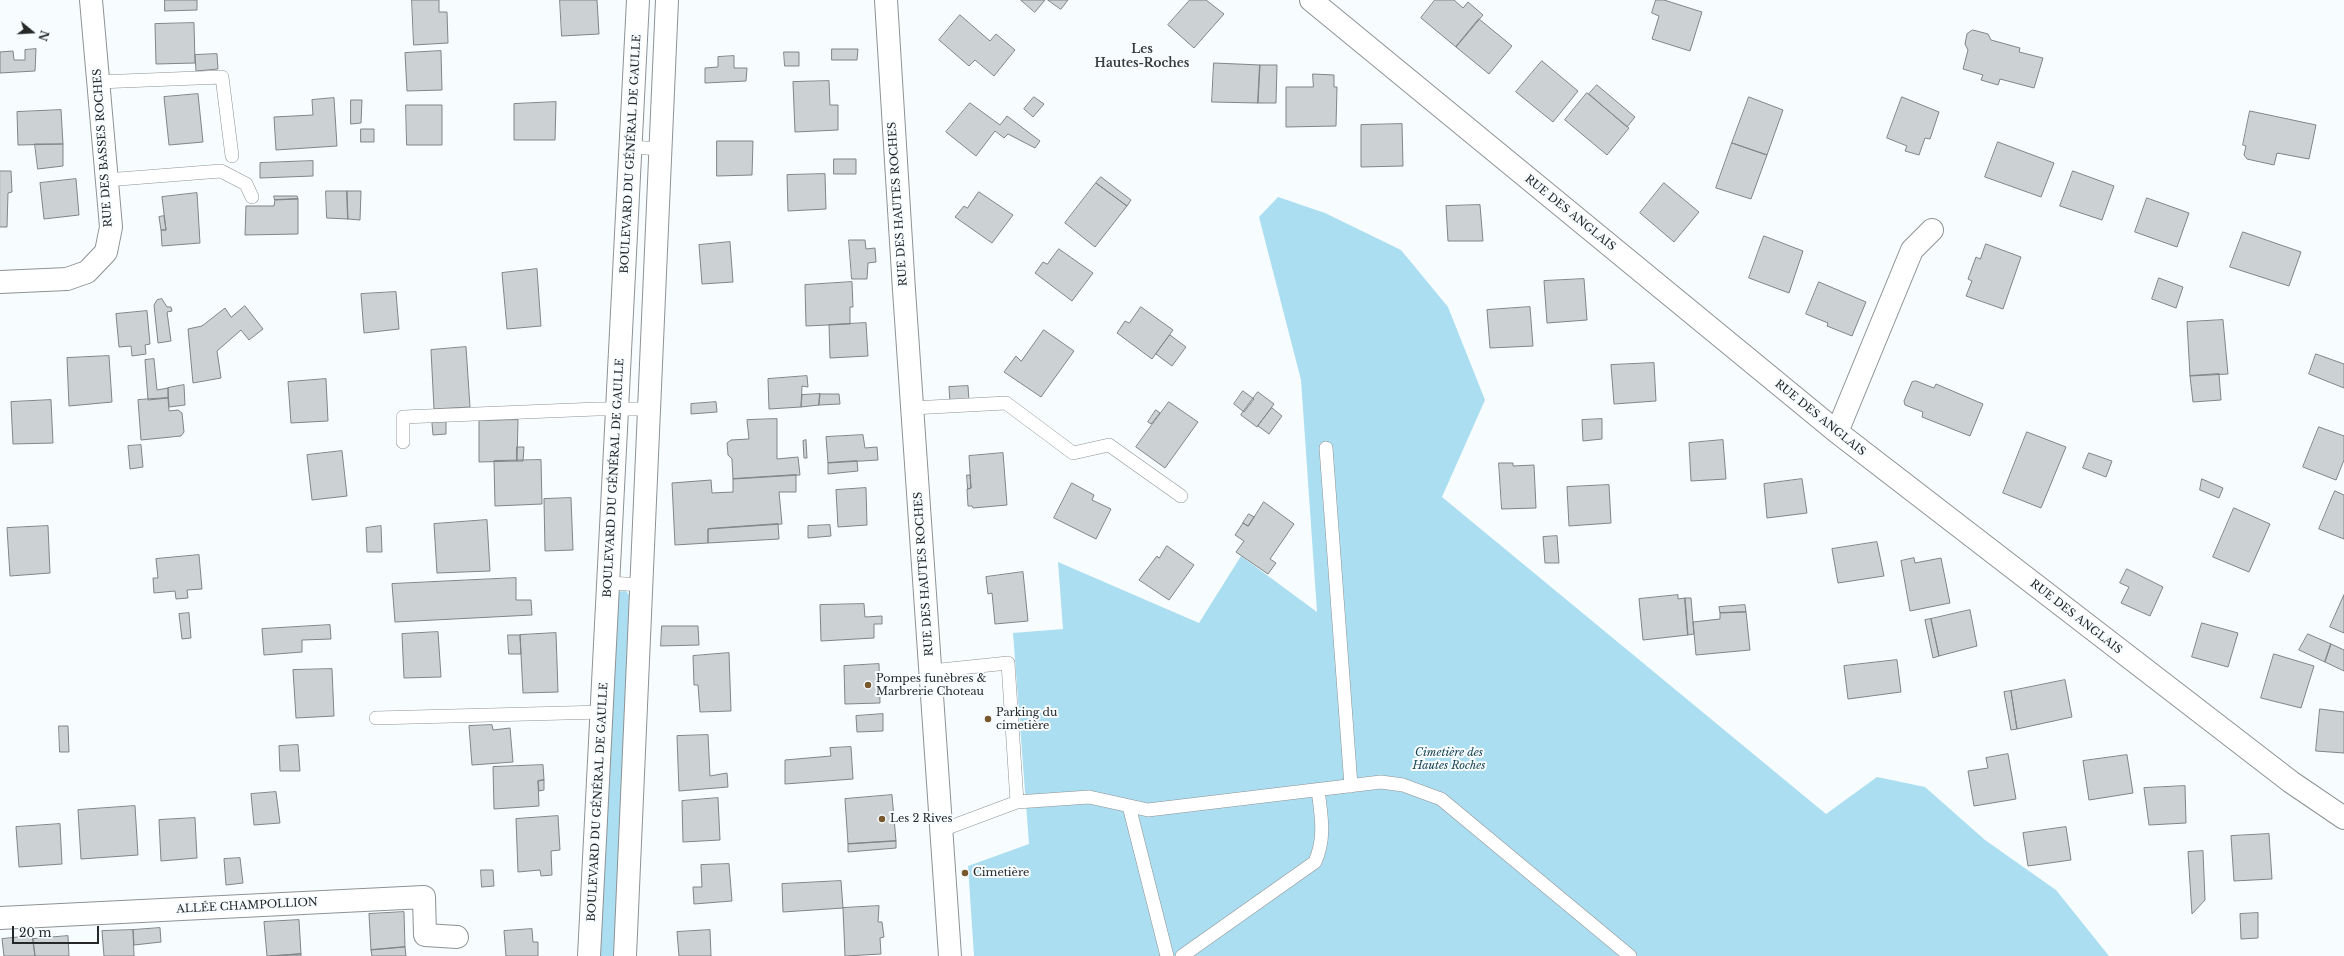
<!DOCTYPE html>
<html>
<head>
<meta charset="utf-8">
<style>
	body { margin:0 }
	#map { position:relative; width:2344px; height:956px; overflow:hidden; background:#f7fcff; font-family:"Libre Baskerville",serif }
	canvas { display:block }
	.north { position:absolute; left:12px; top:12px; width:40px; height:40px; -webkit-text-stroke:3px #f7fcff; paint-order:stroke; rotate:108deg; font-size:11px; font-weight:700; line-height:16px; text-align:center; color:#262828 }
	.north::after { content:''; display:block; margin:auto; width:14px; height:18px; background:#262828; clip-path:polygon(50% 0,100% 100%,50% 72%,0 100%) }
	.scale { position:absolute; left:12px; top:926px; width:87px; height:18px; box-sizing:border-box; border:2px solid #262828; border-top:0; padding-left:5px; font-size:12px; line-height:14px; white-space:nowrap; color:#262828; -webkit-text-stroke:3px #f7fcff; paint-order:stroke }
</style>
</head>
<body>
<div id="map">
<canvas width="2344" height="956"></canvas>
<div class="north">N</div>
<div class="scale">20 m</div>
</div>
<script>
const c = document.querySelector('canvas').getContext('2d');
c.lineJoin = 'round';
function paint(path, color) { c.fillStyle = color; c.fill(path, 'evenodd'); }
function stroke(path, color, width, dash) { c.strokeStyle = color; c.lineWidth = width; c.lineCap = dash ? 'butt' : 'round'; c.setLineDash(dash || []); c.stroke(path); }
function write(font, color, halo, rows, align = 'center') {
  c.font = font + ' "Libre Baskerville",serif'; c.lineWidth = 4; c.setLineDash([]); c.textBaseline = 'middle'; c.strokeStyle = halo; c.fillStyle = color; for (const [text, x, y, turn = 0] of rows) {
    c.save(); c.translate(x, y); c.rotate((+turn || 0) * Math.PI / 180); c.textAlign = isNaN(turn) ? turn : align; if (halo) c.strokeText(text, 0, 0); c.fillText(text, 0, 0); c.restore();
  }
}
const green = new Path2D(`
	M 1278,197 L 1325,213 L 1401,250 L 1448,307 L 1485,400 L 1442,497 L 1826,814 L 1877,777 L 1925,787 L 1985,840 L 2056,890 L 2109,956 L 974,956 L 968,866 L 1029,844 L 1013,633 L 1063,629 L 1058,562 L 1199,623 L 1241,556 L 1317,612 L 1301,380 L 1259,217 Z
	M 626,591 L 630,596 L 616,956 L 593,956 L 614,592 Z`);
const building = new Path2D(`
	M 165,0 L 197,0 L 197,10 L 165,11 Z
	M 412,0 L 439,0 L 439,12 L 447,12 L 448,43 L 414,45 Z
	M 560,0 L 597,0 L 599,34 L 562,36 Z
	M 1021,0 L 1045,0 L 1035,12 Z
	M 1048,0 L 1068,0 L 1061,9 Z
	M 1190,0 L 1206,0 L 1224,14 L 1194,48 L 1168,25 Z
	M 1435,0 L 1454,0 L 1463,8 L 1468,2 L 1483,15 L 1456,47 L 1421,18 Z
	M 1656,0 L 1664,0 L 1702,12 L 1690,51 L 1652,39 L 1659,16 L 1652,13 Z
	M 960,15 L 990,41 L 996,34 L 1015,50 L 994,76 L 975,60 L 969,66 L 939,40 Z
	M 1479,19 L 1512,46 L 1489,74 L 1456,47 Z
	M 194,23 L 195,63 L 156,64 L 155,24 Z
	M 1973,30 L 1988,34 L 1991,40 L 2020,48 L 2019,52 L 2043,58 L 2034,88 L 2000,79 L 1998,85 L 1981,80 L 1983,75 L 1963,69 L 1968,50 L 1965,44 L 1967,34 Z
	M 36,49 L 35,71 L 0,73 L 0,52 L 13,51 L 14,60 L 25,60 L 25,50 Z
	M 832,49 L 858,49 L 857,60 L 832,60 Z
	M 441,51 L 442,90 L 407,91 L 405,53 Z
	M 784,52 L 799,52 L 799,66 L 785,66 Z
	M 217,54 L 218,69 L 196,71 L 195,55 Z
	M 734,56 L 734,68 L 747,68 L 746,81 L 705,83 L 705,68 L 718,67 L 718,57 Z
	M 1542,61 L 1578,91 L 1553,122 L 1516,92 Z
	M 1214,63 L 1260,65 L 1258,103 L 1212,102 Z
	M 1260,65 L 1277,65 L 1276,103 L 1258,103 Z
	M 1313,74 L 1334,75 L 1334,87 L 1337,87 L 1336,126 L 1286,127 L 1286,87 L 1313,87 Z
	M 829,81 L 830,105 L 838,105 L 838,130 L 795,132 L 793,82 Z
	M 1597,85 L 1635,117 L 1627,127 L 1589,94 Z
	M 1587,93 L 1629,128 L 1607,155 L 1565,120 Z
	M 198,94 L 203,142 L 169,145 L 164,97 Z
	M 1034,97 L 1044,104 L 1033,117 L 1024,109 Z
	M 1749,97 L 1783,110 L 1767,155 L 1732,143 Z
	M 1902,97 L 1939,112 L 1930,139 L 1925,138 L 1919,155 L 1905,151 L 1907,146 L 1887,138 Z
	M 334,98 L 337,146 L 276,150 L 274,117 L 313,115 L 312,100 Z
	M 351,100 L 362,100 L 361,123 L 351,124 Z
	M 556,102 L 555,140 L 514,140 L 514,104 Z
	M 970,103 L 1000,125 L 1007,116 L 1040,141 L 1035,148 L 1008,134 L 1004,138 L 995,131 L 976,156 L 946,132 Z
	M 406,105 L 442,105 L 442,145 L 407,145 Z
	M 61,110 L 63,144 L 18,145 L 17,112 Z
	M 2250,111 L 2316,125 L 2309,159 L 2277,153 L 2274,165 L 2247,159 L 2244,155 L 2246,146 L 2243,145 Z
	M 1402,124 L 1403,166 L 1361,167 L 1361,125 Z
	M 361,129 L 374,129 L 374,142 L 361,142 Z
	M 717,141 L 753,141 L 752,175 L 717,176 Z
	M 1998,142 L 2054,163 L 2041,197 L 1985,177 Z
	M 1732,143 L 1767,155 L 1751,199 L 1716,188 Z
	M 35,144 L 63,144 L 63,166 L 38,169 Z
	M 834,159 L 856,159 L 856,174 L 834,174 Z
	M 313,161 L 313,176 L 260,178 L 260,163 Z
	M 0,171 L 11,171 L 12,192 L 8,193 L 7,227 L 0,227 Z
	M 2073,171 L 2114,186 L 2102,220 L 2060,206 Z
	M 825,174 L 826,209 L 788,211 L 787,175 Z
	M 1101,177 L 1131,200 L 1127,206 L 1096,183 Z
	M 76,179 L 79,215 L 44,219 L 40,183 Z
	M 1096,183 L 1127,206 L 1095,247 L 1065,223 Z
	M 1664,183 L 1699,212 L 1674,242 L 1640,213 Z
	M 326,191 L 347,191 L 348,219 L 327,218 Z
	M 347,191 L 361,191 L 360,220 L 348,219 Z
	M 979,192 L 1013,215 L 992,243 L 955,217 L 964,206 L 967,208 Z
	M 197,193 L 200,243 L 162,246 L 161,230 L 166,230 L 162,197 Z
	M 274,196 L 297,196 L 298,199 L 275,200 Z
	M 2147,198 L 2189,213 L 2177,247 L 2135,232 Z
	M 298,199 L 298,234 L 245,235 L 246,206 L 274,206 L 275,200 Z
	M 1480,205 L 1483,241 L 1448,241 L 1446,206 Z
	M 164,216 L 166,230 L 161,230 L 159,217 Z
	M 2243,232 L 2301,252 L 2289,286 L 2230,267 Z
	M 1764,236 L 1803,251 L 1789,293 L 1749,278 Z
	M 849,240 L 865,240 L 866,249 L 875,248 L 876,262 L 868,263 L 867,279 L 852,279 Z
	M 730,242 L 733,282 L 702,284 L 699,245 Z
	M 1986,244 L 2021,257 L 2003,309 L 1966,296 L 1972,281 L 1968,279 L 1976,257 L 1980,259 Z
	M 1059,249 L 1093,273 L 1072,301 L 1035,273 L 1043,262 L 1047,264 Z
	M 537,269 L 541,326 L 507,329 L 502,273 Z
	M 2159,278 L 2183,287 L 2176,308 L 2152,299 Z
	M 1584,279 L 1587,320 L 1547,323 L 1544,281 Z
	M 852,282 L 853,307 L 850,307 L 850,324 L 806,326 L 805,285 Z
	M 1819,282 L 1866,302 L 1852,336 L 1827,326 L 1828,323 L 1806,314 Z
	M 396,292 L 399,329 L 364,333 L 361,294 Z
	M 162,299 L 167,307 L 171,307 L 172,311 L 167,312 L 171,341 L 158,343 L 154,305 L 157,300 Z
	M 245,306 L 263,329 L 249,340 L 241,330 L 217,351 L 221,378 L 193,383 L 188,329 L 202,326 L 225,308 L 231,317 Z
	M 1141,307 L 1173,330 L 1152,359 L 1117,333 L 1125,321 L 1129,323 Z
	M 1530,307 L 1533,346 L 1490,348 L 1487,310 Z
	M 147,311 L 150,344 L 145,345 L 146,354 L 132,356 L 131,346 L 119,347 L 116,314 Z
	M 2223,320 L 2228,374 L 2190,376 L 2187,322 Z
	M 866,323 L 868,356 L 830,358 L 829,325 Z
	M 1044,330 L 1074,351 L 1041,397 L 1004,372 L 1016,356 L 1021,361 Z
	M 1170,335 L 1186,347 L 1172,366 L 1156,354 Z
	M 466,347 L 470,407 L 434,409 L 431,350 Z
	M 2316,354 L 2344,364 L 2344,388 L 2309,374 Z
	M 109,356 L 112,402 L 69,406 L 67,358 Z
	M 154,359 L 157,390 L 168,388 L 168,398 L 148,400 L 145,360 Z
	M 1654,363 L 1656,401 L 1614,404 L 1611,365 Z
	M 2219,374 L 2221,400 L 2193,402 L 2190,376 Z
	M 807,376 L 808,387 L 802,386 L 801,407 L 769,409 L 768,379 Z
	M 326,379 L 328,421 L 291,423 L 288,382 Z
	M 1916,381 L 1934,388 L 1936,384 L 1983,404 L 1970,436 L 1922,417 L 1923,412 L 1905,405 L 1904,401 L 1912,382 Z
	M 184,385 L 185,405 L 169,407 L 168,388 Z
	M 968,386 L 969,402 L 950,403 L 949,387 Z
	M 1243,391 L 1254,399 L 1244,412 L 1234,404 Z
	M 1258,392 L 1274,404 L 1257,427 L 1241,415 Z
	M 820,394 L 839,394 L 840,404 L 819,405 Z
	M 820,394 L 819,405 L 801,407 L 802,395 Z
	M 168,398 L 169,411 L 178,410 L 182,413 L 184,432 L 181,436 L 141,440 L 138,400 Z
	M 51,400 L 53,443 L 13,444 L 11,402 Z
	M 716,402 L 717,412 L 691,414 L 691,404 Z
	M 1169,402 L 1198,422 L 1165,468 L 1136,447 Z
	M 1272,408 L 1282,416 L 1269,434 L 1258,426 Z
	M 1156,410 L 1160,413 L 1151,424 L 1148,422 Z
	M 777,419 L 777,459 L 798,457 L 800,475 L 733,479 L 732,459 L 728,455 L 727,443 L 731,440 L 749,439 L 747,420 Z
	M 1602,419 L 1602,439 L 1583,441 L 1582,420 Z
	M 518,420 L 517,461 L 479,462 L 479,421 Z
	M 446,422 L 446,434 L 433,435 L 432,423 Z
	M 2319,427 L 2344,436 L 2344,460 L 2336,480 L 2303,467 Z
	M 2027,432 L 2066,447 L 2041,508 L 2003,493 Z
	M 863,435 L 865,448 L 877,447 L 878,460 L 828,463 L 826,437 Z
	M 806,440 L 807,458 L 804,458 L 803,441 Z
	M 1723,440 L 1726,479 L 1691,481 L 1689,443 Z
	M 141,445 L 143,467 L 130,469 L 128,446 Z
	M 517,447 L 524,447 L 523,461 L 517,461 Z
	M 342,451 L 347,496 L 312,500 L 307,455 Z
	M 1003,453 L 1007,505 L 973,508 L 972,506 L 968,506 L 967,489 L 971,488 L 969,456 Z
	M 2089,453 L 2112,461 L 2106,477 L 2083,468 Z
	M 541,460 L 542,504 L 495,506 L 494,461 Z
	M 857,461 L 858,471 L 828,474 L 828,463 Z
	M 1499,463 L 1513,463 L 1513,466 L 1534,465 L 1536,508 L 1502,509 Z
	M 796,475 L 796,492 L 779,492 L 782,524 L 708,529 L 708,543 L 675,545 L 672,483 L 711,480 L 712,493 L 733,492 L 733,479 Z
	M 967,475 L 970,475 L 971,488 L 968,489 Z
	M 1802,479 L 1807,513 L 1767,518 L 1764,484 Z
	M 2202,479 L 2223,488 L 2219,498 L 2200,490 Z
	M 1072,483 L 1094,495 L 1092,500 L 1111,509 L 1096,539 L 1054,518 Z
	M 1609,485 L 1611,523 L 1569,526 L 1567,487 Z
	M 866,488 L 867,525 L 838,527 L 836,490 Z
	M 2335,491 L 2344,495 L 2344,539 L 2319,529 Z
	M 571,498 L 573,550 L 545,551 L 544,499 Z
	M 1264,502 L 1294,524 L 1270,559 L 1276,563 L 1268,574 L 1236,552 L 1244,541 L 1235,535 L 1243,523 L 1248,526 Z
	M 2234,508 L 2270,524 L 2249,572 L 2213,557 Z
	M 1249,514 L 1254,517 L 1248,526 L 1243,523 Z
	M 487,520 L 490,571 L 437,573 L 434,524 Z
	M 778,524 L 779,539 L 708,543 L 708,529 Z
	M 830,525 L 831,536 L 808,538 L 808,526 Z
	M 48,526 L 50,573 L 10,576 L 7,528 Z
	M 381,526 L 382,552 L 367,552 L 366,528 Z
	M 1557,536 L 1559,563 L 1545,563 L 1543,537 Z
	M 1877,542 L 1884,576 L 1838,583 L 1832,549 Z
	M 1167,546 L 1194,565 L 1169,600 L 1139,580 L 1157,556 L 1159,558 Z
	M 199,555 L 202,589 L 187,590 L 188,598 L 176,599 L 175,591 L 154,593 L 153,578 L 158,578 L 156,559 Z
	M 1914,558 L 1915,563 L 1941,558 L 1950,603 L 1910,611 L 1901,561 Z
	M 2127,569 L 2163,587 L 2150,616 L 2121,603 L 2129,587 L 2120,583 Z
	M 1023,572 L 1028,621 L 995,624 L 992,593 L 988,594 L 986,577 Z
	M 516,578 L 516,600 L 531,600 L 532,615 L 395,622 L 392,584 Z
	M 1678,595 L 1678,599 L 1685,598 L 1688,635 L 1643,640 L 1639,599 Z
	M 2344,595 L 2344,633 L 2330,627 Z
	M 1685,598 L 1691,598 L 1694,634 L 1688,635 Z
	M 864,604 L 865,617 L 882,616 L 882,624 L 874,624 L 874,638 L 821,641 L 820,605 Z
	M 1745,605 L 1746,612 L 1720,613 L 1719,607 Z
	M 1970,610 L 1977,646 L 1939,656 L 1931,619 Z
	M 1746,612 L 1750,650 L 1696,655 L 1693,622 L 1720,619 L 1720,613 Z
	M 189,613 L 191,638 L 182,639 L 179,614 Z
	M 1931,619 L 1939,656 L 1933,658 L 1925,620 Z
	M 2202,623 L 2238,633 L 2228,667 L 2192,657 Z
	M 330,625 L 331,639 L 302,640 L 302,652 L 264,655 L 262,629 Z
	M 662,626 L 698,626 L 699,645 L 661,646 Z
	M 438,632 L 441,677 L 404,678 L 402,634 Z
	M 556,633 L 558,692 L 523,693 L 520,635 Z
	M 2308,634 L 2331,644 L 2325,662 L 2299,650 Z
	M 508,635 L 520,635 L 521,654 L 509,654 Z
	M 2331,644 L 2344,650 L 2344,671 L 2325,662 Z
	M 729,653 L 731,711 L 700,712 L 698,685 L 694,685 L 693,656 Z
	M 2274,654 L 2314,666 L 2301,708 L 2261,698 Z
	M 1897,660 L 1901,692 L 1848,699 L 1844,666 Z
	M 879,664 L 880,703 L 845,704 L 844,666 Z
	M 332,669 L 334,716 L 296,718 L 293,670 Z
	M 2065,680 L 2072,717 L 2017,729 L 2011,691 Z
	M 2011,691 L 2017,729 L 2011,730 L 2004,692 Z
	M 2320,709 L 2344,712 L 2344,753 L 2316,751 Z
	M 883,714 L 883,731 L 857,732 L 856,716 Z
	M 492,725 L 493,730 L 510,728 L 513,762 L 472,765 L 469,726 Z
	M 59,726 L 68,726 L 69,752 L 60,752 Z
	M 708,735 L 710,776 L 727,773 L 728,787 L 679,791 L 677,736 Z
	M 298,745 L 300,771 L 280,771 L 279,746 Z
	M 851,747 L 853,779 L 785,784 L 785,760 L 831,756 L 830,748 Z
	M 2008,754 L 2016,799 L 1974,806 L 1968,771 L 1988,768 L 1986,758 Z
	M 2127,755 L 2133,793 L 2089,800 L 2083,761 Z
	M 543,765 L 544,780 L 538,781 L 539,806 L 494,809 L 493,767 Z
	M 544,780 L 544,790 L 539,791 L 538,781 Z
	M 2185,786 L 2186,823 L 2149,825 L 2144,788 Z
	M 276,792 L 280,823 L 254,825 L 251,794 Z
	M 892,795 L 896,841 L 848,844 L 845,799 Z
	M 718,798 L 720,840 L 683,842 L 682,801 Z
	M 135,806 L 138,855 L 81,859 L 78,810 Z
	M 558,816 L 560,850 L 551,851 L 552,875 L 541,876 L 540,870 L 518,872 L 516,819 Z
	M 195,818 L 197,858 L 161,861 L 159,820 Z
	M 60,824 L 62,864 L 19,867 L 16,827 Z
	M 2066,827 L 2071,860 L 2028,866 L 2023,833 Z
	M 2269,834 L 2272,879 L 2234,881 L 2231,836 Z
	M 896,841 L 896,848 L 848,852 L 848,844 Z
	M 2203,851 L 2205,900 L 2192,914 L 2188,852 Z
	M 240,858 L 243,883 L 226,885 L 224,859 Z
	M 729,864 L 732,901 L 694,904 L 693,887 L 702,887 L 701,865 Z
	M 481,870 L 493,870 L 494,886 L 482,887 Z
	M 841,881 L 843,908 L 783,912 L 782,884 Z
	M 879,906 L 878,922 L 882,922 L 884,937 L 880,938 L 881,954 L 845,956 L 843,908 Z
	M 404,912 L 405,947 L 371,950 L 369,914 Z
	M 2258,913 L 2258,938 L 2241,939 L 2240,914 Z
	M 299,920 L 301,954 L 267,956 L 264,922 Z
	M 160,928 L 161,942 L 134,945 L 133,930 Z
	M 532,929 L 533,942 L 538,942 L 538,956 L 506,956 L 504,931 Z
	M 133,930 L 134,956 L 104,956 L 102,931 Z
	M 710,930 L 711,956 L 679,956 L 677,932 Z
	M 32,936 L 35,956 L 4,956 L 2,939 Z
	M 68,936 L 69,956 L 35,956 L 33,939 Z
	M 405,947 L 406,956 L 372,956 L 371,950 Z
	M 301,954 L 301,956 L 271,956 Z`);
const service = new Path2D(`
	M 98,82 L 222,77 L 232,156
	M 631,147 L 661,149
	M 106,180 L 221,171 L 246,184 L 252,197
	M 912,408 L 1006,403 L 1073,453 L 1109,445 L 1181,496
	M 403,442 L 403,417 L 597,409 L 648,409
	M 1326,448 L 1351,786
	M 609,583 L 642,585
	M 931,671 L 1008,663 L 1017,802 L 942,830
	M 376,718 L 603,712
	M 1017,802 L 1089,797 L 1148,810 L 1381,782 L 1403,785 L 1441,799 L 1630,956
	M 1129,806 L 1167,956
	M 1182,956 L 1315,862 C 1326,837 1321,815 1318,790`);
const minor = new Path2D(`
	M 886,0 L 904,290 L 950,956
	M 1311,0 L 1837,432 L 2291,782 L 2344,818
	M 0,282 L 67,279 L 87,272 L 106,252 L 111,227 L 91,0
	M 1837,432 L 1912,250 L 1932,230
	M 0,918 L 424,897 L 425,935 L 457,937
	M 589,956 L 638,0`);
const tertiary = new Path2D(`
	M 625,956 L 667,0`);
const markers = [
	[868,685,4,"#77592d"],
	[988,719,4,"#77592d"],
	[882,819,4,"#77592d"],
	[965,873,4,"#77592d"]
];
const streetNames = [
	["RUE DES BASSES ROCHES",103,148,-94],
	["BOULEVARD DU GÉNÉRAL DE GAULLE",631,154,-87],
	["RUE DES HAUTES ROCHES",898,204,-94],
	["RUE DES ANGLAIS",1570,213,39],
	["RUE DES ANGLAIS",1820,418,39],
	["BOULEVARD DU GÉNÉRAL DE GAULLE",614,478,-87],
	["RUE DES HAUTES ROCHES",924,574,-94],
	["RUE DES ANGLAIS",2076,617,38],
	["BOULEVARD DU GÉNÉRAL DE GAULLE",598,802,-87],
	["ALLÉE CHAMPOLLION",247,906,-3]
];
const poiNames = [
	["Pompes funèbres &",876,679],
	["Marbrerie Choteau",876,692],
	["Parking du",996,713],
	["cimetière",996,726],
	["Les 2 Rives",890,819],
	["Cimetière",973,873]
];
const parkNames = [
	["Cimetière des",1449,753],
	["Hautes Roches",1449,766]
];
const neighbourhoodNames = [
	["Les",1142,50],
	["Hautes-Roches",1142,64]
];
paint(green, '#acdef1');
paint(building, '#ccd1d3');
stroke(building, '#818587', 1);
stroke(service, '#8e9294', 14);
stroke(minor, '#8e9294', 24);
stroke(tertiary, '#8e9294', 24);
stroke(service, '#fff', 13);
stroke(minor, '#fff', 22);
stroke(tertiary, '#fff', 22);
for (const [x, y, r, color] of markers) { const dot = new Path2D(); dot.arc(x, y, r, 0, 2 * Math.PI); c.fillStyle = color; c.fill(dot); stroke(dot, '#f7fcff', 1.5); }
write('11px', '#262828', '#f7fcff', streetNames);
write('11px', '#262828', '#f7fcff', poiNames, 'left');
write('italic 11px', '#1a4554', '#f7fcff', parkNames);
write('bold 12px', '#383c3e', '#f7fcff', neighbourhoodNames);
</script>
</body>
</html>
